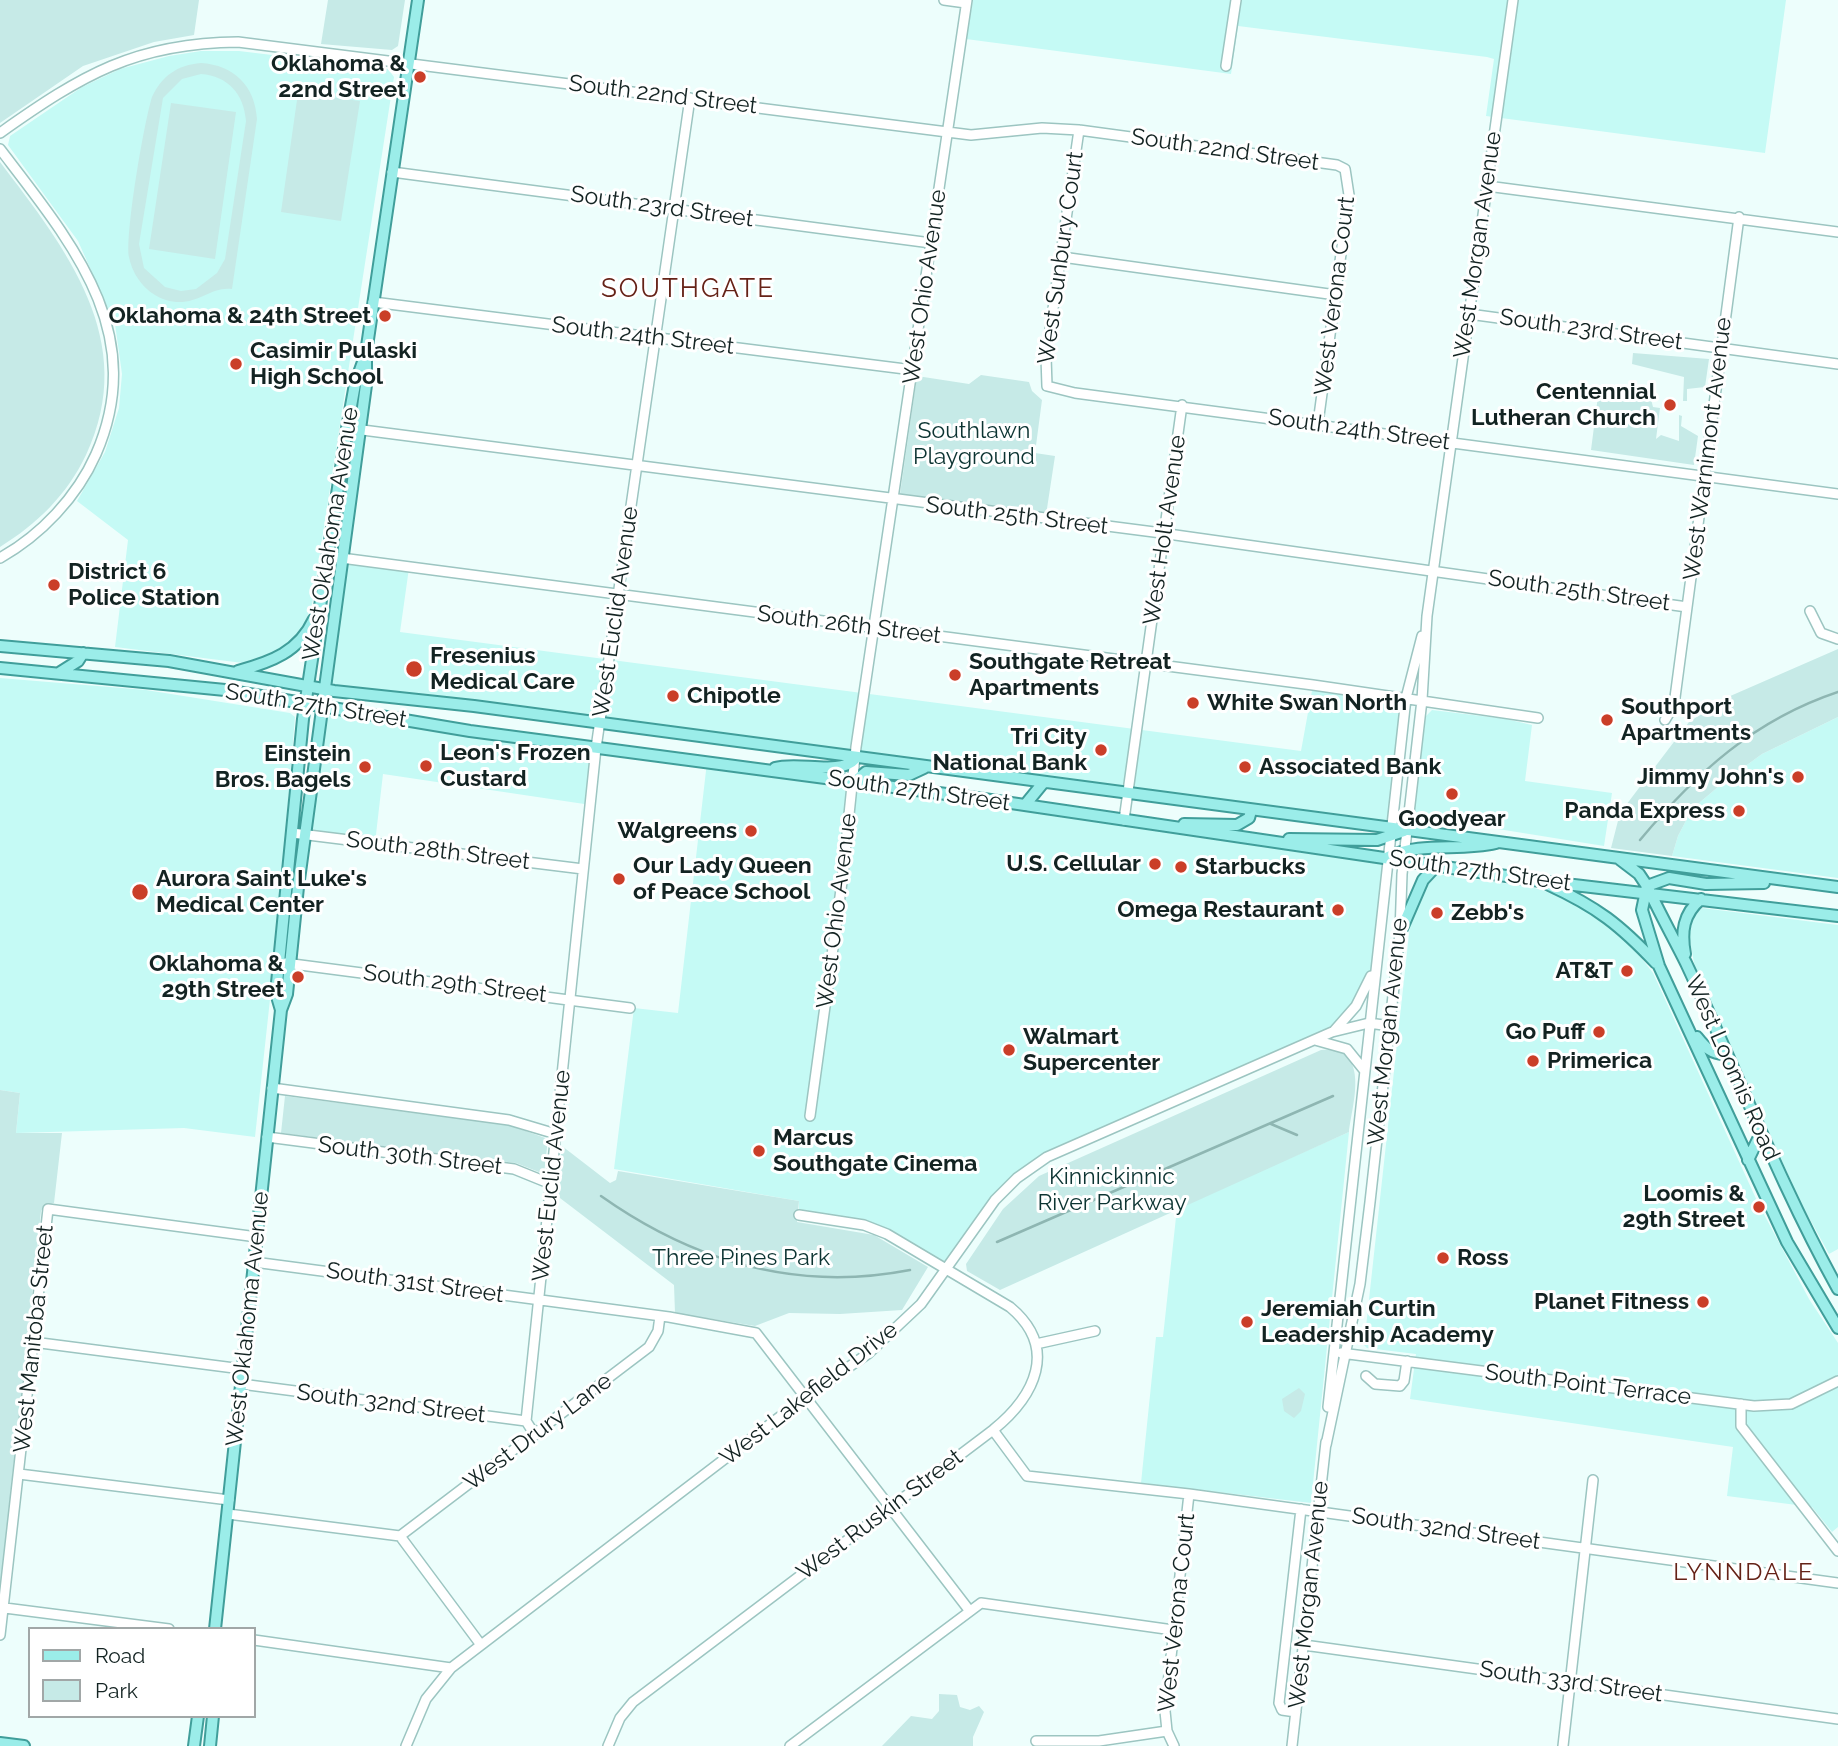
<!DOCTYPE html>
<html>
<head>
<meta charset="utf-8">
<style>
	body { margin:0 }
	#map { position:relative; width:1838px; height:1746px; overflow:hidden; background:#edfefc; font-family:Raleway,sans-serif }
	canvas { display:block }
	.legend { position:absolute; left:28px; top:1627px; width:228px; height:91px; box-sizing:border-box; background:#fff; border:2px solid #a1a7a7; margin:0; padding:9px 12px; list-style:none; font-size:21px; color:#132322 }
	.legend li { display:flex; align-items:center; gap:14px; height:35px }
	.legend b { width:35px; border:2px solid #a1a7a7 }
</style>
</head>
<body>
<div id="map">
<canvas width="1838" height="1746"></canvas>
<ul class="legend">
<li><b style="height:9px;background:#9bede9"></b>Road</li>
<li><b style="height:19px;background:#c6eae7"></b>Park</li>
</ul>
</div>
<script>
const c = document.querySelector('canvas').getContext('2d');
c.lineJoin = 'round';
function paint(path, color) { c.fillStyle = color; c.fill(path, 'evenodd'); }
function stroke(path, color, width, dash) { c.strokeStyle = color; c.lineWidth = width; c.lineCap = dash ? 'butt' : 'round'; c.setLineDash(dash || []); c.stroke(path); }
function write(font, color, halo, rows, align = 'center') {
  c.font = font + ' Raleway,sans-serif'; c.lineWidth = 6; c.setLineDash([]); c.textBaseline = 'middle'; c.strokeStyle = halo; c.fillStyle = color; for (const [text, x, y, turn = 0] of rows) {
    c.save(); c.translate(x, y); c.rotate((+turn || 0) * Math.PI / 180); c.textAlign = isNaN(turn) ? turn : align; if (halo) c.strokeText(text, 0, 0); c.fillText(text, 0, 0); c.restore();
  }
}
const built = new Path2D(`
	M 973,0 L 1786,0 L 1765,153 L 1486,116 L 1494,59 L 1487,57 L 1238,26 L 1231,74 L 966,39 Z
	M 201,51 L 239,51 L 388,69 L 394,77 L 312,604 L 302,630 L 283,651 L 258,661 L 243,663 L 115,647 L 128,540 L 77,501 L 105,452 L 119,408 L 122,374 L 115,324 L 78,241 L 8,145 L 10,136 L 82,87 L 120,69 L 169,56 Z
	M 344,559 L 409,568 L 400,632 L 1301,751 L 1313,685 L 1406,698 L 1391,829 L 325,689 Z
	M 0,678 L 146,690 L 290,713 L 295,717 L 278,926 L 255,1137 L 184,1128 L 16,1133 L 20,1093 L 0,1090 Z
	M 322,708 L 596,748 L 591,805 L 383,774 L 375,843 L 308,835 Z
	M 1432,710 L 1506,719 L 1532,725 L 1525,781 L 1612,793 L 1604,846 L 1417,816 L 1414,808 L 1426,716 Z
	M 1838,717 L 1838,878 L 1672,856 L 1678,836 L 1692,809 L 1725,781 L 1762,754 Z
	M 707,762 L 1387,857 L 1375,966 L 1365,989 L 1332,1032 L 1047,1158 L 1017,1178 L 948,1270 L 887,1234 L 799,1215 L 799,1201 L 614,1169 L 634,1008 L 678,1013 Z
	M 1438,874 L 1531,887 L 1568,898 L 1589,908 L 1629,942 L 1653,973 L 1758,1203 L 1809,1299 L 1838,1343 L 1838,1527 L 1832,1532 L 1812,1507 L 1727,1496 L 1733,1447 L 1410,1399 L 1416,1354 L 1367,1348 L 1364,1345 L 1411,916 L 1428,880 Z
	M 1702,908 L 1838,925 L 1838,1249 L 1829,1254 L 1801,1203 L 1695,968 L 1688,930 L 1689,919 Z
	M 1349,1132 L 1311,1503 L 1141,1483 L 1156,1337 L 1163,1337 L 1177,1208 Z`);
const green = new Path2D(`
	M 0,0 L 199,0 L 194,35 L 154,42 L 83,66 L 0,123 Z
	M 328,0 L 405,0 L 398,46 L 392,50 L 321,44 Z
	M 201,63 C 234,65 255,86 257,119 L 232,289 C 209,286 195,309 166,300 C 147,294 133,277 129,257 C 125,234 144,122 152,97 C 162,76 177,65 201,63 ZM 201,74 C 228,76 244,94 246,121 L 225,259 L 217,273 L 196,289 L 181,291 L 165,287 L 144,268 L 139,244 L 163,98 L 182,79 Z
	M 298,93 L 360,101 L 341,221 L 281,212 Z
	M 171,103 L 236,112 L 215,259 L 149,249 Z
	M 0,162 C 66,249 140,341 86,455 C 67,495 37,524 0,547 Z
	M 1633,353 L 1709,359 L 1705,387 L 1687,389 L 1687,401 L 1683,401 L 1684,377 L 1632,364 Z
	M 981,375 L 1029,382 L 1032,391 L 1042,400 L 1035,453 L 1055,456 L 1046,515 L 900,494 L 917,376 L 969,384 Z
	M 1599,388 L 1651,399 L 1653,407 L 1660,408 L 1656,439 L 1661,435 L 1679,441 L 1679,415 L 1682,416 L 1681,426 L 1698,436 L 1694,465 L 1591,450 Z
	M 1838,649 L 1838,717 L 1762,754 L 1725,781 L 1692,809 L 1678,836 L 1672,856 L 1611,848 L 1620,813 L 1689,722 L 1728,697 Z
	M 1337,1049 C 1367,1062 1352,1106 1349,1132 L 1000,1290 L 967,1271 L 966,1264 L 1003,1209 L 1039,1176 L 1321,1050 Z
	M 0,1090 L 20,1093 L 16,1133 L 62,1133 L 54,1203 L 44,1206 L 41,1211 L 0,1590 Z
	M 285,1096 L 509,1125 L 548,1139 L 544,1174 L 516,1163 L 281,1133 Z
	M 562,1146 L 610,1183 L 616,1180 L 618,1171 L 799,1201 L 797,1222 L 874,1235 L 928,1267 L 902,1310 L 840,1314 L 789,1313 L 755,1326 L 675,1313 L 674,1285 L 556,1195 Z
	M 1299,1388 L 1305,1394 L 1301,1411 L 1294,1418 L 1284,1411 L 1282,1399 Z
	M 939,1694 L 957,1695 L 960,1707 L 970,1710 L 979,1706 L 984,1712 L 973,1737 L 973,1746 L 882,1746 L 911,1716 L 932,1719 L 939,1711 Z`);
const stream = new Path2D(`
	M 1640,840 C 1696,773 1754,720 1838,692
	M 1271,1124 L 1297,1135
	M 601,1196 C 693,1261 797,1292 910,1270
	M 997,1242 L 1333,1096`);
const minor = new Path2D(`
	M 944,0 L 966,3
	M 1226,66 L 1236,0
	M 1079,130 L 1046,357 L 1047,386 L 1075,393 L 1838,494
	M 0,133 C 82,75 135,43 238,42 L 971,135 L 1042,128 L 1079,130 L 1337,165 L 1345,169 L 1349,195 L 1318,423
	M 0,149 C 71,242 149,332 96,454 C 77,497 41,535 0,558
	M 392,172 L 931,243
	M 1487,186 L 1838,232
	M 1062,257 L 1336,295
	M 373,302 L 913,370
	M 1469,314 L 1838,364
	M 347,428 L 1154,532 L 1687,607
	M 326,556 L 1313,685 L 1538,718
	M 1810,611 L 1821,633 L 1838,639
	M 1665,720 L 1674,705 L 1739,217
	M 1124,820 L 1182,405
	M 292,833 L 583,869
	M 285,963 L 630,1008
	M 1334,1031 L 1356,1006 L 1371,976
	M 1315,1040 L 1347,1049 L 1364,1070
	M 272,1088 L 509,1120 L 556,1134
	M 810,1116 L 842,882 L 856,747 L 967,0
	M 267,1137 L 514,1169 L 551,1184
	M 254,1262 L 669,1317 L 756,1333 L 969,1610
	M 33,1342 L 242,1369
	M 1036,1344 L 1095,1331
	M 1341,1353 L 1754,1406 L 1791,1404 L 1838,1381
	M 1366,1376 L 1375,1384 L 1400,1386 L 1404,1381 L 1407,1361
	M 241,1384 L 526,1421 L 535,1435
	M 1741,1404 L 1741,1426 L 1838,1551
	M 1328,1407 L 1406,698 L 1422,636
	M 526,1421 L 596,748 L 690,98
	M 993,1430 L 1027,1476 L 1189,1494 L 1838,1583
	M 1326,1445 L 1360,1284 L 1370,1202 L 1400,933 L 1402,874 L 1422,700 L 1427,616 L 1513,0
	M 19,1474 L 229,1500
	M 228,1514 L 400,1536 L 481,1645
	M 400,1536 L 649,1347 L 658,1331 L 660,1316
	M 5,1608 L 169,1629
	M 0,1635 L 48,1209 L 257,1237
	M 254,1640 L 451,1668
	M 1304,1645 L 1838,1719
	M 1296,1712 L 1282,1710 L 1279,1703 L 1301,1509
	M 1036,1741 L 1099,1741 L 1167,1731
	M 406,1746 L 426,1699 L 451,1668 L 807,1396 L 869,1353 L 921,1304 L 995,1200 L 1017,1178 L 1047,1157 L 1332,1032 L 1369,1023 L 1390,1026
	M 608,1746 L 620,1718 L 633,1702 L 993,1430 C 1035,1396 1059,1348 1010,1307 L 887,1234 L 864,1225 L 799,1215
	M 790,1746 L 981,1603 L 1173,1630
	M 1174,1746 L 1167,1731 L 1165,1711 L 1189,1494
	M 1292,1746 L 1326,1442
	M 1563,1746 L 1593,1480`);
const major = new Path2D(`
	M 0,646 L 169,661 L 334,691 L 474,706 L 1838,887
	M 0,668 L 225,690 L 470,731 L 984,799 L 1540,881 L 1838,916
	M 238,671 C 271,662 299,652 314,619
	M 59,673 L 78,661 L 83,653
	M 775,768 C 798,761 840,776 855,759
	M 854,782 L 866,772 L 909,775 L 924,768
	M 1025,805 L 1043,783
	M 1184,824 L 1237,825 L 1249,818 L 1251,811
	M 1289,839 L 1377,840 L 1404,831
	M 1388,857 C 1423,841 1459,852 1496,843
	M 1618,858 L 1639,874 L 1647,886 C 1659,912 1673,937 1686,963 C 1737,1071 1779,1183 1838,1289
	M 1764,883 L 1706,884 L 1669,878 L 1647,886 L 1642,910 L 1659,966 L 1787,1242 L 1838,1328
	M 1549,885 C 1597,907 1620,925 1656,963
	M 1400,933 L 1423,880 L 1437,865
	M 1685,954 C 1681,932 1683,914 1701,899
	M 281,1010 L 276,993 L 303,719 L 347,428 L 355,384 L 363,362
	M 1697,1037 C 1705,1047 1711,1054 1725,1054
	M 1748,1160 L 1760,1135
	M 215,1629 L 281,1010 L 287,994 L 298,887 L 366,385 L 366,353 L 418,0
	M 0,1743 L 24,1746
	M 194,1746 L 198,1716
	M 210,1746 L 213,1716`);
const markers = [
	[420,77,7,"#ca3e28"],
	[385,316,7,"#ca3e28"],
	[236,364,7,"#ca3e28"],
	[1670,405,7,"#ca3e28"],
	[54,585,7,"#ca3e28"],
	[414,669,9,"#ca3e28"],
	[955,675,7,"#ca3e28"],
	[673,696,7,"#ca3e28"],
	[1193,703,7,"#ca3e28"],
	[1607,720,7,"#ca3e28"],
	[1101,750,7,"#ca3e28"],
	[426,766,7,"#ca3e28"],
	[365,767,7,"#ca3e28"],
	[1245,767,7,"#ca3e28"],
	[1798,777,7,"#ca3e28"],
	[1452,794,7,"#ca3e28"],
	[1739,811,7,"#ca3e28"],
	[751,831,7,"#ca3e28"],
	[1155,864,7,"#ca3e28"],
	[1181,867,7,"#ca3e28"],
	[619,879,7,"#ca3e28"],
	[140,892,9,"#ca3e28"],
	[1338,910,7,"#ca3e28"],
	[1437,913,7,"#ca3e28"],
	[1627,971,7,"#ca3e28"],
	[298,977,7,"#ca3e28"],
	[1599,1032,7,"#ca3e28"],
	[1009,1050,7,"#ca3e28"],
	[1533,1061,7,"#ca3e28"],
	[759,1151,7,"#ca3e28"],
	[1759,1207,7,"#ca3e28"],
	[1443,1258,7,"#ca3e28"],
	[1703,1302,7,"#ca3e28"],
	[1247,1322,7,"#ca3e28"]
];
const poiNames = [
	["Oklahoma &",406,64,"right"],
	["22nd Street",406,90,"right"],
	["Oklahoma & 24th Street",371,316,"right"],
	["Casimir Pulaski",250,351],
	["High School",250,377],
	["Centennial",1656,392,"right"],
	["Lutheran Church",1656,418,"right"],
	["District 6",68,572],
	["Police Station",68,598],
	["Fresenius",430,656],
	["Medical Care",430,682],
	["Southgate Retreat",969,662],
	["Apartments",969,688],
	["Chipotle",687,696],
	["White Swan North",1207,703],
	["Southport",1621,707],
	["Apartments",1621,733],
	["Tri City",1087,737,"right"],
	["National Bank",1087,763,"right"],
	["Leon's Frozen",440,753],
	["Custard",440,779],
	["Einstein",351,754,"right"],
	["Bros. Bagels",351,780,"right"],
	["Associated Bank",1259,767],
	["Jimmy John's",1784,777,"right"],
	["Panda Express",1725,811,"right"],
	["Goodyear",1452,819,"center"],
	["Walgreens",737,831,"right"],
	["U.S. Cellular",1141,864,"right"],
	["Our Lady Queen",633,866],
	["of Peace School",633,892],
	["Starbucks",1195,867],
	["Aurora Saint Luke's",156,879],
	["Medical Center",156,905],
	["Omega Restaurant",1324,910,"right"],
	["Zebb's",1451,913],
	["Oklahoma &",284,964,"right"],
	["29th Street",284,990,"right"],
	["AT&T",1613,971,"right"],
	["Go Puff",1585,1032,"right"],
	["Walmart",1023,1037],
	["Supercenter",1023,1063],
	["Primerica",1547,1061],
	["Marcus",773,1138],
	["Southgate Cinema",773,1164],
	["Loomis &",1745,1194,"right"],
	["29th Street",1745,1220,"right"],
	["Ross",1457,1258],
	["Planet Fitness",1689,1302,"right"],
	["Jeremiah Curtin",1261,1309],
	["Leadership Academy",1261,1335]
];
const streetNames = [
	["South 22nd Street",663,95,7],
	["South 22nd Street",1225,150,8],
	["South 23rd Street",662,207,8],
	["West Morgan Avenue",1478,245,-82],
	["West Sunbury Court",1061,258,-82],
	["West Ohio Avenue",925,287,-82],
	["West Verona Court",1335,296,-83],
	["South 23rd Street",1591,330,8],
	["South 24th Street",643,336,7],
	["South 24th Street",1359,430,8],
	["West Warnimont Avenue",1708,449,-83],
	["South 25th Street",1017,516,7],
	["West Holt Avenue",1165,530,-82],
	["West Oklahoma Avenue",331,534,-81],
	["South 25th Street",1579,591,8],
	["West Euclid Avenue",616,612,-82],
	["South 26th Street",849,625,7],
	["South 27th Street",316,706,9],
	["South 27th Street",919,791,8],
	["South 28th Street",438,851,7],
	["South 27th Street",1480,871,8],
	["West Ohio Avenue",837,911,-83],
	["South 29th Street",455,984,7],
	["West Morgan Avenue",1388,1032,-84],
	["West Loomis Road",1732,1068,66],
	["South 30th Street",410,1156,7],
	["West Euclid Avenue",552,1176,-84],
	["South 31st Street",415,1283,8],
	["West Oklahoma Avenue",248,1319,-84],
	["West Manitoba Street",34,1339,-84],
	["South Point Terrace",1588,1385,7],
	["West Lakefield Drive",809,1394,-38],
	["South 32nd Street",391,1404,7],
	["West Drury Lane",538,1432,-37],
	["West Ruskin Street",880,1515,-37],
	["South 32nd Street",1446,1529,8],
	["West Morgan Avenue",1309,1595,-84],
	["West Verona Court",1177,1613,-84],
	["South 33rd Street",1571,1682,8]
];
const parkNames = [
	["Southlawn",974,431],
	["Playground",974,457],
	["Kinnickinnic",1112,1177],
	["River Parkway",1112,1203],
	["Three Pines Park",741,1258]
];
const neighbourhoodNames = [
	["LYNNDALE",1744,1573]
];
const quarterNames = [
	["SOUTHGATE",688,289]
];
paint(built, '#c5faf5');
paint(green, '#c6eae7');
stroke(stream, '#8eb6b2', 2.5);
stroke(minor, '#9cc5c1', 12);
stroke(major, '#409e9a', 14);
stroke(minor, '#fff', 9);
stroke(major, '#9bede9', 10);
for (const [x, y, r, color] of markers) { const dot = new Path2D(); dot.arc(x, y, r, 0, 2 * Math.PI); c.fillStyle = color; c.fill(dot); stroke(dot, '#fff', 2.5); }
write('bold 23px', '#132322', '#fff', poiNames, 'left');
write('23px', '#132322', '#fff', streetNames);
write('23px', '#0c3432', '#fff', parkNames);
c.letterSpacing = '2px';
write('24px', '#652217', '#fff', neighbourhoodNames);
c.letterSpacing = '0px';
c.letterSpacing = '2px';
write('26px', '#652217', '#fff', quarterNames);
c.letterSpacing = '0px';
</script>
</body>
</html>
